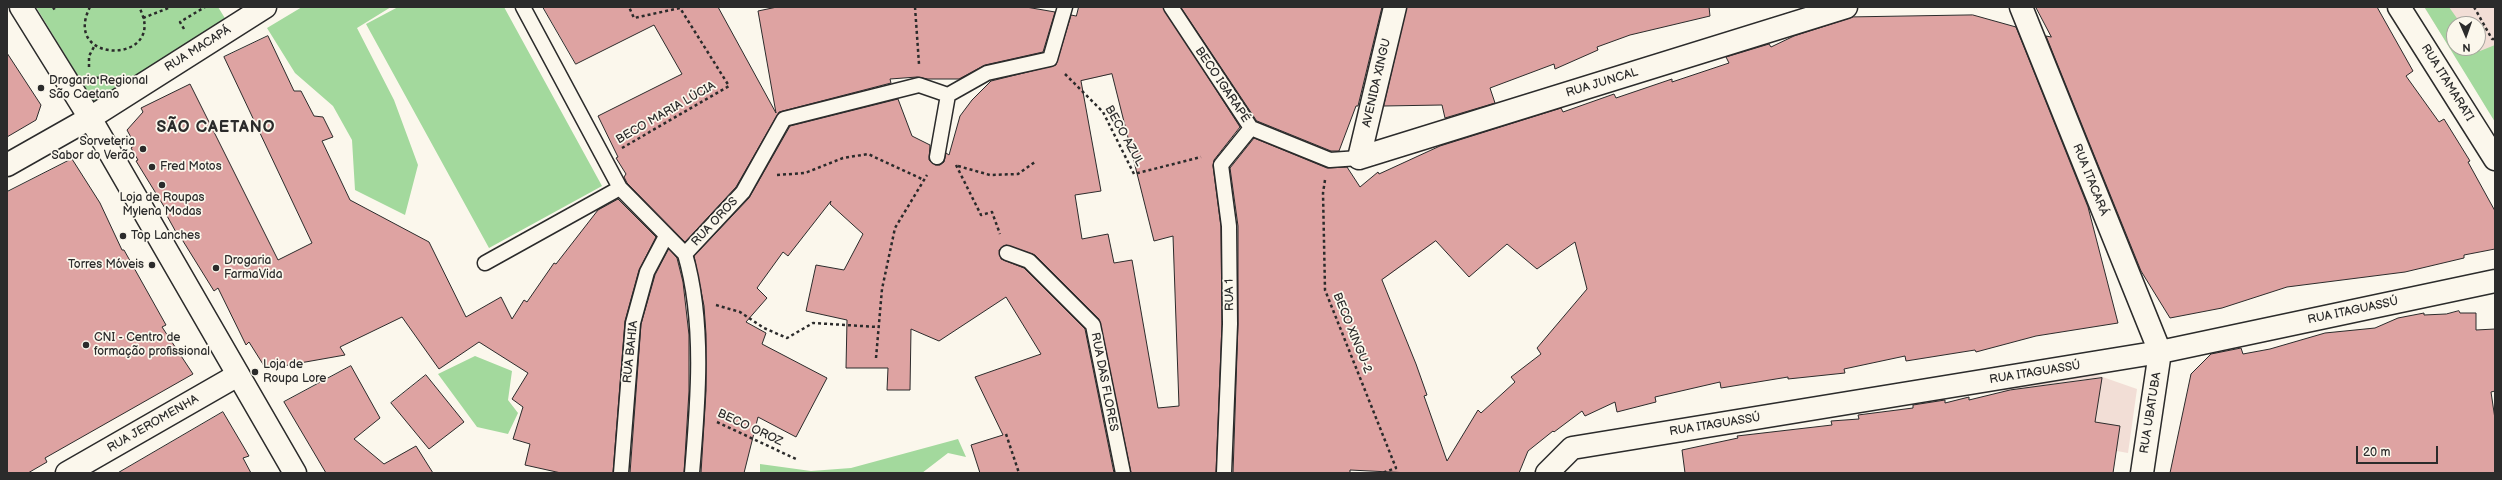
<!DOCTYPE html>
<html>
<head>
<meta charset="utf-8">
<style>
	body { margin:0 }
	#map { position:relative; width:2502px; height:480px; overflow:hidden; background:#fbf7ec; font-family:"Balsamiq Sans",sans-serif }
	canvas { display:block }
	.frame { position:absolute; inset:0; border:8px solid #2b2b2b; pointer-events:none }
	.north { position:absolute; left:2446px; top:16px; width:40px; height:40px; box-sizing:border-box; background:#fbf7ec; border:1px solid #a8a59f; border-radius:50%; rotate:178deg; font-size:11px; font-weight:700; line-height:16px; text-align:center; color:#2b2b2b }
	.north::after { content:''; display:block; margin:auto; width:14px; height:18px; background:#2b2b2b; clip-path:polygon(50% 0,100% 100%,50% 72%,0 100%) }
	.scale { position:absolute; left:2356px; top:446px; width:82px; height:18px; box-sizing:border-box; border:2px solid #2b2b2b; border-top:0; padding-left:5px; font-size:12px; line-height:14px; white-space:nowrap; color:#2b2b2b; -webkit-text-stroke:3px #fbf7ec; paint-order:stroke }
</style>
</head>
<body>
<div id="map">
<canvas width="2502" height="480"></canvas>
<div class="frame"></div>
<div class="north">N</div>
<div class="scale">20 m</div>
</div>
<script>
const c = document.querySelector('canvas').getContext('2d');
c.lineJoin = 'round';
function paint(path, color) { c.fillStyle = color; c.fill(path, 'evenodd'); }
function stroke(path, color, width, dash) { c.strokeStyle = color; c.lineWidth = width; c.lineCap = dash ? 'butt' : 'round'; c.setLineDash(dash || []); c.stroke(path); }
function write(font, color, halo, rows, align = 'center') {
  c.font = font + ' "Balsamiq Sans",sans-serif'; c.lineWidth = 3.5; c.setLineDash([]); c.textBaseline = 'middle'; c.strokeStyle = halo; c.fillStyle = color; for (const [text, x, y, turn = 0] of rows) {
    c.save(); c.translate(x, y); c.rotate((+turn || 0) * Math.PI / 180); c.textAlign = isNaN(turn) ? turn : align; if (halo) c.strokeText(text, 0, 0); c.fillText(text, 0, 0); c.restore();
  }
}
const built = new Path2D(`
	M 2424,7 L 2495,7 L 2495,122 L 2457,59 ZM 2454,24 L 2478,24 L 2478,48 L 2454,48 Z
	M 2094,374 L 2137,389 L 2128,453 L 2015,433 L 2001,382 Z`);
const green = new Path2D(`
	M 36,7 L 218,7 L 231,28 L 95,104 Z
	M 302,7 L 391,7 L 357,28 L 394,100 L 418,165 L 405,215 L 355,190 L 352,140 L 333,106 L 295,73 L 267,28 Z
	M 398,7 L 504,7 L 602,186 L 489,248 L 366,24 Z
	M 2428,7 L 2449,7 L 2461,24 L 2454,24 L 2454,48 L 2478,48 L 2480,51 L 2495,45 L 2495,122 L 2425,8 Z
	M 475,356 L 512,371 L 508,400 L 518,413 L 508,434 L 477,427 L 438,374 Z
	M 958,439 L 966,457 L 948,453 L 922,473 L 760,473 L 760,464 L 811,471 L 851,468 Z`);
const building = new Path2D(`
	M 543,7 L 718,7 L 776,113 L 758,11 L 777,7 L 1026,7 L 1055,12 L 1043,52 L 985,65 L 959,79 L 928,79 L 917,77 L 890,79 L 891,83 L 779,112 L 736,187 L 685,242 L 627,183 L 624,177 L 626,174 L 616,158 L 618,157 L 598,116 L 682,74 L 654,25 L 576,64 Z
	M 1079,7 L 1163,7 L 1240,127 L 1214,160 L 1213,166 L 1221,227 L 1222,324 L 1216,473 L 1131,473 L 1099,319 L 1035,255 L 1006,245 L 999,250 L 1001,259 L 1024,268 L 1085,329 L 1114,473 L 980,473 L 971,445 L 1003,435 L 975,377 L 1041,354 L 1006,297 L 939,341 L 911,329 L 910,390 L 887,390 L 888,368 L 846,368 L 847,320 L 806,311 L 816,265 L 844,270 L 863,234 L 830,204 L 831,201 L 788,256 L 783,252 L 757,288 L 767,298 L 746,322 L 766,333 L 762,344 L 827,378 L 796,437 L 758,417 L 744,473 L 701,473 L 706,391 L 706,334 L 704,306 L 694,256 L 749,198 L 790,126 L 898,99 L 912,136 L 930,145 L 929,160 L 935,165 L 940,165 L 944,162 L 946,153 L 949,155 L 960,116 L 972,100 L 991,81 L 1056,65 L 1071,15 L 1076,16 ZM 1112,74 L 1154,241 L 1173,236 L 1179,406 L 1158,408 L 1132,260 L 1114,263 L 1108,234 L 1082,239 L 1075,195 L 1101,191 L 1081,81 Z
	M 1181,7 L 1382,7 L 1358,106 L 1356,106 L 1339,151 L 1331,151 L 1257,121 Z
	M 1407,7 L 1709,7 L 1710,16 L 1630,35 L 1597,47 L 1598,50 L 1555,69 L 1554,64 L 1490,88 L 1495,103 L 1445,118 L 1442,105 L 1384,106 Z
	M 2036,7 L 2377,7 L 2413,71 L 2406,76 L 2439,122 L 2444,119 L 2470,161 L 2468,162 L 2495,211 L 2495,249 L 2464,255 L 2464,258 L 2405,272 L 2287,287 L 2222,308 L 2170,318 L 2141,271 L 2046,36 L 2051,37 Z
	M 1973,15 L 2016,27 L 2088,207 L 2118,323 L 2036,336 L 1976,352 L 1975,350 L 1906,361 L 1905,356 L 1844,369 L 1845,373 L 1788,379 L 1788,377 L 1721,388 L 1720,382 L 1655,397 L 1656,402 L 1617,412 L 1615,402 L 1585,416 L 1582,411 L 1554,432 L 1553,431 L 1528,451 L 1519,473 L 1410,473 L 1350,470 L 1350,473 L 1233,473 L 1238,324 L 1238,226 L 1230,168 L 1254,138 L 1327,168 L 1347,167 L 1360,187 L 1378,172 L 1379,174 L 1440,146 L 1561,108 L 1563,112 L 1614,94 L 1616,98 L 1672,79 L 1672,82 L 1729,63 L 1726,57 L 1769,44 L 1771,47 L 1794,36 L 1853,17 ZM 1436,241 L 1469,277 L 1507,244 L 1537,269 L 1575,242 L 1587,289 L 1537,348 L 1541,354 L 1511,377 L 1515,382 L 1481,413 L 1478,410 L 1447,461 L 1424,396 L 1427,395 L 1416,364 L 1382,280 Z
	M 268,36 L 294,91 L 301,91 L 314,116 L 323,117 L 333,137 L 322,141 L 350,200 L 429,242 L 466,317 L 501,297 L 512,319 L 524,300 L 527,302 L 554,263 L 556,264 L 598,210 L 618,199 L 656,237 L 639,270 L 625,321 L 613,473 L 561,473 L 525,465 L 530,444 L 513,439 L 523,407 L 512,399 L 528,373 L 479,342 L 439,369 L 402,317 L 340,347 L 345,355 L 266,369 L 249,342 L 246,345 L 218,288 L 214,291 L 178,233 L 177,234 L 166,214 L 168,213 L 136,161 L 138,160 L 131,148 L 135,145 L 127,130 L 143,112 L 141,108 L 190,84 L 278,260 L 312,243 L 224,57 Z
	M 7,53 L 41,105 L 36,120 L 7,137 Z
	M 72,159 L 100,203 L 122,250 L 124,250 L 166,325 L 162,327 L 193,374 L 45,458 L 47,462 L 28,473 L 7,473 L 7,192 Z
	M 669,249 L 677,258 L 683,282 L 689,335 L 689,391 L 684,473 L 630,473 L 641,324 L 655,275 Z
	M 2459,311 L 2460,313 L 2476,313 L 2476,330 L 2495,329 L 2495,391 L 2491,392 L 2495,419 L 2495,473 L 2170,473 L 2191,374 L 2211,354 L 2241,348 L 2243,354 L 2270,349 L 2325,333 L 2375,328 L 2398,318 L 2424,313 L 2424,315 L 2446,314 Z
	M 351,366 L 380,418 L 354,439 L 384,464 L 416,446 L 433,473 L 326,473 L 284,402 Z
	M 426,375 L 464,422 L 429,449 L 391,403 Z
	M 2102,378 L 2095,422 L 2120,426 L 2113,473 L 1685,473 L 1682,450 L 1738,438 L 1737,436 L 1832,425 L 1831,421 L 1859,419 L 1858,415 L 1913,408 L 1913,405 L 1945,400 L 1945,403 L 1969,397 L 1969,400 L 2010,390 Z
	M 223,412 L 249,456 L 243,458 L 251,473 L 118,473 Z`);
const path = new Path2D(`
	M 53,7 L 56,12
	M 90,7 C 60,66 170,64 139,7
	M 915,7 L 919,64
	M 2474,7 L 2492,39 L 2495,39
	M 143,18 L 171,7
	M 184,29 L 180,22 L 205,7
	M 89,67 L 89,56 L 95,45
	M 1065,74 L 1103,112 L 1134,174 L 1201,157
	M 96,78 L 106,76
	M 622,148 L 729,86 L 680,8 L 634,18 L 629,7
	M 956,165 L 981,215 L 992,212 L 1000,234
	M 958,166 L 990,175 L 1018,174 L 1035,162
	M 777,175 L 805,173 L 843,158 L 868,154 L 924,180
	M 1325,180 L 1323,193 L 1325,290 L 1396,468 L 1382,473
	M 716,305 L 740,312 L 764,328 L 787,338 L 813,323 L 878,327
	M 876,358 L 882,289 L 895,228 L 927,175
	M 717,422 L 796,459
	M 1006,434 L 1019,473`);
const lane = new Path2D(`
	M 523,7 L 620,188 L 685,254
	M 1171,7 L 1251,128 L 1330,160 L 1359,158
	M 948,95 L 987,73 L 1050,59 L 1065,7
	M 937,157 L 948,95
	M 1007,253 L 1029,261 L 1093,325 L 1123,473
	M 685,254 L 743,192 L 784,119 L 919,85 L 948,95
	M 685,254 C 705,322 698,403 692,473
	M 485,263 L 620,188
	M 621,473 L 633,323 L 647,272 L 666,236
	M 1224,473 L 1230,324 L 1229,226 L 1221,165 L 1251,128`);
const street = new Path2D(`
	M 2021,7 L 2160,352 L 2142,473
	M 2399,7 L 2495,159
	M 1359,158 L 1846,7
	M 1359,158 L 1395,7
	M 7,165 L 90,118 L 265,7
	M 67,473 L 238,375
	M 1547,473 L 1572,448 L 2160,352 L 2495,281`);
const secondary = new Path2D(`
	M 21,7 L 90,118 L 295,473`);
const markers = [
	[41,88,4,"#2b2b2b"],
	[143,149,4,"#2b2b2b"],
	[152,167,4,"#2b2b2b"],
	[162,185,4,"#2b2b2b"],
	[123,236,4,"#2b2b2b"],
	[152,265,4,"#2b2b2b"],
	[216,268,4,"#2b2b2b"],
	[86,345,4,"#2b2b2b"],
	[255,372,4,"#2b2b2b"]
];
const streetNames = [
	["RUA MACAPÁ",198,49,-32],
	["AVENIDA XINGU",1377,83,-77],
	["RUA JUNCAL",1602,83,-17],
	["RUA ITAMARATI",2447,83,58],
	["BECO IGARAPÉ",1222,85,56],
	["BECO MARIA LÚCIA",666,113,-30],
	["BECO AZUL",1124,136,61],
	["RUA ITACARÁ",2090,180,68],
	["RUA OROS",715,222,-47],
	["RUA 1",1230,295,-91],
	["RUA ITAGUASSÚ",2353,311,-12],
	["BECO XINGU-2",1352,333,68],
	["RUA BAHIA",631,352,-84],
	["RUA ITAGUASSÚ",2035,373,-9],
	["RUA DAS FLORES",1104,382,79],
	["RUA UBATUBA",2151,413,-81],
	["RUA JEROMENHA",153,424,-30],
	["RUA ITAGUASSÚ",1715,425,-9],
	["BECO OROZ",750,428,25]
];
const poiNames = [
	["Drogaria Regional",49,81],
	["São Caetano",49,95],
	["Sorveteria",135,142,"right"],
	["Sabor do Verão",135,156,"right"],
	["Fred Motos",160,167],
	["Loja de Roupas",162,198,"center"],
	["Mylena Modas",162,212,"center"],
	["Top Lanches",131,236],
	["Drogaria",224,261],
	["FarmaVida",224,275],
	["Torres Móveis",144,265,"right"],
	["CNI - Centro de",94,338],
	["formação profissional",94,352],
	["Loja de",263,365],
	["Roupa Lore",263,379]
];
const districtNames = [
	["SÃO CAETANO",216,128]
];
paint(built, '#f2ded6');
paint(green, '#a3d99d');
paint(building, '#dea3a2');
stroke(building, '#2b2b2b', 1);
stroke(lane, '#2b2b2b', 17);
stroke(street, '#2b2b2b', 25);
stroke(secondary, '#2b2b2b', 25);
stroke(path, '#2b2b2b', 2.5, [3, 3]);
stroke(lane, '#fbf7ec', 14);
stroke(street, '#fbf7ec', 22);
stroke(secondary, '#fbf7ec', 22);
for (const [x, y, r, color] of markers) { const dot = new Path2D(); dot.arc(x, y, r, 0, 2 * Math.PI); c.fillStyle = color; c.fill(dot); stroke(dot, '#fbf7ec', 1.5); }
write('12px', '#2b2b2b', '#fbf7ec', streetNames);
write('12px', '#2b2b2b', '#fbf7ec', poiNames, 'left');
c.letterSpacing = '1px';
write('bold 16px', '#2b2b2b', '#fbf7ec', districtNames);
c.letterSpacing = '0px';
</script>
</body>
</html>
